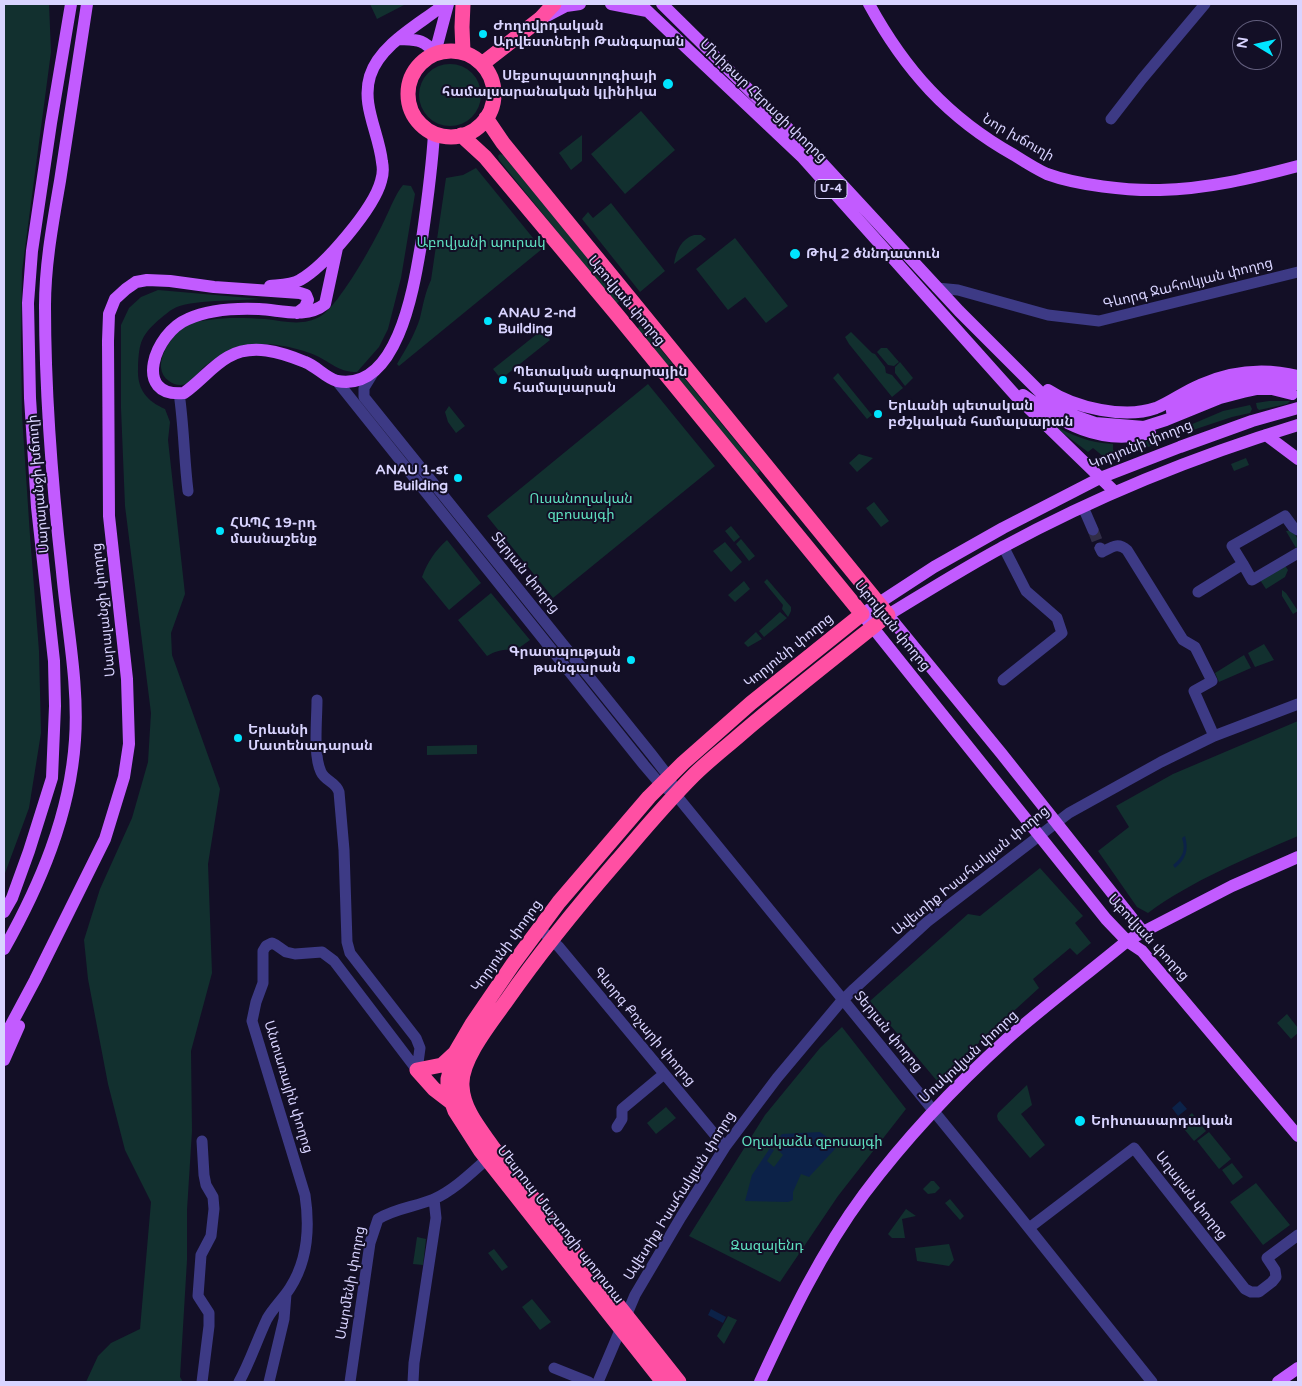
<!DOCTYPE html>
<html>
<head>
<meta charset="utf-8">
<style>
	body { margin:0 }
	#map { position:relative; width:1302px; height:1386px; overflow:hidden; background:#130f26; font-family:"Varela Round",sans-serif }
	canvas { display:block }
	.frame { position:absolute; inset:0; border:5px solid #d9d4ff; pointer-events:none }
	.north { position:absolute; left:1232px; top:20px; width:50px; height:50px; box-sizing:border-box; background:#130f26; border:1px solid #625e7d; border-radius:50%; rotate:279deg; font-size:14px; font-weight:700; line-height:20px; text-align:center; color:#d9d4ff }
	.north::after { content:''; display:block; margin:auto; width:18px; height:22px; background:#00e5ff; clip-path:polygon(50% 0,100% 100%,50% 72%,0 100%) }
</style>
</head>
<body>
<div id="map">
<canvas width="1302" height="1386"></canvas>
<div class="frame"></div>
<div class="north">N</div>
</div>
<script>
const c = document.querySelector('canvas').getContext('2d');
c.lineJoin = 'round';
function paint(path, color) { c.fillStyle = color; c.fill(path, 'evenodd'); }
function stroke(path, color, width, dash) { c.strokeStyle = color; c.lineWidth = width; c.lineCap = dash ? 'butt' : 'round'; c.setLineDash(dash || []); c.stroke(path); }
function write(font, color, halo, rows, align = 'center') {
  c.font = font + ' "Varela Round","Noto Sans Armenian",sans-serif'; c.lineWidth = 4; c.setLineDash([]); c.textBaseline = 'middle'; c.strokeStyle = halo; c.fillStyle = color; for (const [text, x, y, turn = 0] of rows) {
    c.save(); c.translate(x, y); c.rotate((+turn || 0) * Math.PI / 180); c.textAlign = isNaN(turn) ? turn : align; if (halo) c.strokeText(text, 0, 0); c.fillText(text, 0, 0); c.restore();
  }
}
const green = new Path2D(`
	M 4,4 L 49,4 L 51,52 L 22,271 L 21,343 L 22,415 L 30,536 L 39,651 L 41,733 L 29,808 L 4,876 Z
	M 370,4 L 406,4 L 377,19 Z
	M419 95a31 31 0 1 1 62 0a31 31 0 1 1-62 0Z
	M 641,111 L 675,150 L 625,194 L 591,154 Z
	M 582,135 L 582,161 L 571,170 L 559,153 Z
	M 500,154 L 503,155 L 622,299 L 616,304 L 499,160 L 498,156 Z
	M 476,168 L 542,249 L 399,366 L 397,364 C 406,349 415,334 420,318 C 423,305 425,293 431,280 L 446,178 L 463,175 Z
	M 403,185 L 411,186 L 415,194 L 401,278 L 388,329 L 379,347 L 357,372 C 340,372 334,365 319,357 C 302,348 264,340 246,346 C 232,351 217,357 205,366 C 199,371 193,382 186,384 C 180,386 174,385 169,381 C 149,367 171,334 187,325 C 192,321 202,321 209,320 C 227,317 247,318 265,319 C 285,321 302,327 321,316 C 340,304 375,241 385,219 C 391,207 395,195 403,185 Z
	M 611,203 L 665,271 L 640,292 L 582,219 L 588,212 L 593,218 Z
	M 694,235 L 701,235 L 706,239 L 674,264 C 676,251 681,239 694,235 Z
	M 735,238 L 788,306 L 766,323 L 745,297 L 728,310 L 696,269 Z
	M 158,290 L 261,299 C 240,301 189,299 173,309 C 169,311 165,315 161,318 C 141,335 139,342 138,368 C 137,390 147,401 165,409 L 170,422 L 168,440 L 185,594 L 171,633 L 172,655 L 220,789 L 208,864 L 212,973 L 191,1051 L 192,1131 L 187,1210 L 187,1260 L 180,1377 L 183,1382 L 86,1382 L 98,1356 L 111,1343 L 140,1329 L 151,1202 L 125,1150 L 108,1084 L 88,979 L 84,940 L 100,889 L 132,818 L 148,762 L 151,713 L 125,506 L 121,408 L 121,325 L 129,308 L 141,297 Z
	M 641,325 L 760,471 L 756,475 L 637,329 Z
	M 542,330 L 550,340 L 501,379 L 493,369 Z
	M 851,332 L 872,353 L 875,354 L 885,367 L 886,373 L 892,375 L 903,388 L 892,397 L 849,344 L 845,337 Z
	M 881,348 L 887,348 L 899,362 L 894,366 L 888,365 L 877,352 Z
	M 900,362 L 913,378 L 905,386 L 895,373 L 895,367 Z
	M 838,373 L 872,415 L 867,419 L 833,378 Z
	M 648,384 L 715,466 L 553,598 L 487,516 Z
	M 1269,401 L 1290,401 L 1287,404 L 1259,410 L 1257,408 L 1256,403 Z
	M 1250,405 L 1252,409 L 1250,413 L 1232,417 L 1196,429 L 1127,455 L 1126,453 L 1127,450 L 1132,450 L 1131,445 L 1157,439 L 1223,411 Z
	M 449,406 L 465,426 L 456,433 L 448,422 L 445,412 Z
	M 1051,424 C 1072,435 1089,443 1113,444 L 1113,450 L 1119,451 L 1118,456 L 1104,457 L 1093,448 L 1088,452 Z
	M 859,454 L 873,458 L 857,472 L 849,463 Z
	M 1246,458 L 1249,465 L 1234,471 L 1231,464 Z
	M 874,502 L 889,521 L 881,527 L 866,508 Z
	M 731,526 L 740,537 L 734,542 L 725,531 Z
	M 1293,530 L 1298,540 L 1298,546 L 1296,548 L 1286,531 Z
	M 741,539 L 755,556 L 749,561 L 736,544 Z
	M 447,540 L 481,583 L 449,610 L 422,577 C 428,561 435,551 447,540 Z
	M 725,542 L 742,562 L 731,572 L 713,551 Z
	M 1284,564 L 1288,570 L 1285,577 L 1266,589 L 1260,580 Z
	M 767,579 L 791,607 L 791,611 L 788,617 L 782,609 L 783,605 L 764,582 Z
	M 744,581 L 750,589 L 735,602 L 728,595 Z
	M 1282,590 L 1286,593 L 1298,611 L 1293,614 L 1282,596 Z
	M 491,593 L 530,640 L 516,650 C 504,649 497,650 487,656 L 458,620 Z
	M 780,612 L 787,618 L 764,637 L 759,631 Z
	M 756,632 L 762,639 L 748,647 L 744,643 Z
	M 1264,644 L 1274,660 L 1255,667 L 1248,653 Z
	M 1244,655 L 1251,668 L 1219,682 L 1215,673 Z
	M 1298,721 L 1298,836 C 1249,857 1191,881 1148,913 L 1137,907 L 1098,851 L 1129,827 L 1116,806 L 1173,774 Z
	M 477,745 L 477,754 L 427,755 L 427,746 Z
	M 1040,868 L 1083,916 L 1075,923 L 1091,943 L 1077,955 L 1070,948 L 1033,979 L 1039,988 L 937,1081 L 870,1001 L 968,914 L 980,916 Z
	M 1287,1014 L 1298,1028 L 1298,1033 L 1291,1039 L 1277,1023 Z
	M 842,1027 L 906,1109 L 838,1196 L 780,1282 L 689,1236 L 765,1115 L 820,1048 Z
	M 1027,1085 L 1032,1105 L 1021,1114 L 1045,1145 L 1030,1158 L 998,1120 L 997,1116 L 998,1113 Z
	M 666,1107 L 676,1118 L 656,1134 L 647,1123 Z
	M 1192,1113 L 1206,1131 L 1194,1141 L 1180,1124 Z
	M 1209,1132 L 1231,1159 L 1219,1169 L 1197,1141 Z
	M 1232,1163 L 1243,1177 L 1233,1185 L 1222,1170 Z
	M 931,1181 L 934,1181 L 940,1188 L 935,1193 L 928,1194 L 923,1189 Z
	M 1256,1183 L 1290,1225 L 1263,1245 L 1230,1202 Z
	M 950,1199 L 964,1216 L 960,1220 L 945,1203 Z
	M 906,1209 L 916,1216 L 902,1219 L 905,1238 L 892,1238 L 888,1234 Z
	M 417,1237 L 426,1239 L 423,1265 L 413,1264 Z
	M 949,1244 L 954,1260 L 949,1266 L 917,1261 L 915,1248 Z
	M 494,1249 L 508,1267 L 502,1271 L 488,1253 Z
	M 532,1299 L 551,1322 L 540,1330 L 522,1307 Z
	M 728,1316 L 737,1320 L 724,1344 L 717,1336 Z`);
const water = new Path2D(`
	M 1185,836 C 1189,850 1186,859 1175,868 L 1173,865 C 1183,857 1186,850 1182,838 Z
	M 1180,1101 L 1187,1109 L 1178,1116 L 1172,1108 Z
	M 820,1132 L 827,1137 L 835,1149 L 809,1177 L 801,1174 L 793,1192 L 793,1200 L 788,1202 L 745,1201 L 752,1175 L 770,1148 L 774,1150 L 767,1161 L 774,1167 L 783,1155 L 779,1151 L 783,1145 L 776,1141 L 782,1134 Z
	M 711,1309 L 726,1317 L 723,1323 L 708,1315 Z`);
const minorTunnel = new Path2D(`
	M 1093,530 L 1100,548`);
const minor = new Path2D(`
	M 1111,119 L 1142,79 L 1205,4
	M 937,288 L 958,290 L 1048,315 L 1099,321 L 1298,272
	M 375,370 L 364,388 L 364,397 L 652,755 L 669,777 L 672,784
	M 336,380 L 644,765 L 661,785 L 676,795 L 685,806 L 1012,1207 L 1152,1382
	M 179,393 C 184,426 184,459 188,491
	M 1083,507 L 1093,530
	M 1100,548 L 1102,552 C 1112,547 1118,542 1127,550 L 1183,640 L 1195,647 L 1212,681 L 1194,691 L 1214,736
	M 1243,564 L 1232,546 L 1285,516 L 1293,527 L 1298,530
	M 1198,592 L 1243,564 L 1252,580 L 1298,553
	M 1003,680 L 1062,633 L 1057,618 L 1026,591 L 1003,546
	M 317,700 C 317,720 313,755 321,772 C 325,781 336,782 339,792 L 344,850 L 347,942 L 350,953 L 416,1038 L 420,1048 L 417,1070
	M 539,928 L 559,947 L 725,1147
	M 617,1127 L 622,1119 L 622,1109 L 664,1074
	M 202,1141 L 204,1175 L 206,1185 L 213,1197 L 214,1209 L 211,1236 L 201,1255 L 198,1296 L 209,1313 L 209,1326 L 202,1382
	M 1029,1228 L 1134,1148 L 1245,1289 L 1251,1292 L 1259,1292 L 1272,1282 L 1276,1277 L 1275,1270 L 1267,1258 L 1298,1235
	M 554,1368 L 589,1382
	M 239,1382 C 250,1362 257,1340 267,1319 C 273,1308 283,1299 290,1288 C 308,1260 310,1228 305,1195 L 252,1021 L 256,1002 L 263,983 L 263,951 L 266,946 L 272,943 L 276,945 L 286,952 L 295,954 L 322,952 L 334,961 L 417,1070
	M 269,1382 L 284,1319 L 286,1294
	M 350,1382 L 370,1243 L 378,1219 C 396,1208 415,1207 434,1199 C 454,1190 471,1173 487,1159
	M 413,1382 L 414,1363 L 436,1218 L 434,1199
	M 598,1382 L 635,1295 L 681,1217 L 725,1147 L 777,1078 L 839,1004 L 854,989 L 927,922 L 1069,813 L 1161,762 L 1214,736 L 1298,704`);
const major = new Path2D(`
	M 611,4 L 647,11
	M 640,4 L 803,158 L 1016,396 L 1115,492
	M 662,4 L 813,153 L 959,311 L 1047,399 L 1075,416 L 1095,423 L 1144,427 L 1166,420 L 1220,398 L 1243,392 L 1257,389 L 1272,389 L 1292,394
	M 869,4 C 905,70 948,118 1014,155 C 1025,162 1036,169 1047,174 C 1077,185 1128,191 1160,190 C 1207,189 1253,178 1298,166
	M 545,17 L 566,6 L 580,4
	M 400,39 C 418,40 423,39 435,53
	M 435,53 L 448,4
	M 337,248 L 325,304 C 306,319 281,310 259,309 C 235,308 210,309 188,319 C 154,333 132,398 184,393 C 200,382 212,366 228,357 C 252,343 281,352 305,362 C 316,366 326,378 337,381 C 400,393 415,279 422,239 C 427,204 432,169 434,133
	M 270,286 C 279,285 292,285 300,280 C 325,266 374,208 381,181 C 383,175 383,167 382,162 C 379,133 361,105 370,76 C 379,47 414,27 437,10 L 442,4
	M 1048,390 C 1075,408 1125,419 1156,408 C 1171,402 1185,391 1200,385 C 1231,371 1265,368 1298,376
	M 1023,395 C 1063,423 1099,446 1150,433
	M 1298,408 L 1252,421 L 1180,447 L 1100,478 L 1003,528 L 934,567 L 862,614 L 1106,919 L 1127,941 L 1142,951 L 1298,1136
	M 1172,411 C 1203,394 1236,377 1271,380 C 1280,381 1289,383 1298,384
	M 1266,435 L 1298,459
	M 4,912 L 12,898 L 29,851 L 52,778 L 55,706 L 54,661 L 37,507 L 30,398 L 28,303 L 32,251 L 51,123 L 71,4
	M 1143,932 L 1001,753 L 888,615 C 926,592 964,568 1003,547 C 1097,496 1196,456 1298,425
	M 4,949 C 40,885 70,815 75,740 C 79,685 67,627 62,572 C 52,483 45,395 45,306 C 45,264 53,222 60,181 C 69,122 78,63 87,4
	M 4,1038 L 35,980 L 105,839 L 124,777 L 129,744 L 127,679 L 109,516 L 108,341 L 109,314 L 115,299 L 126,289 L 136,282 L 147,280 L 170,281 L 214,287 L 300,293 L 306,295 L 308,300 L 305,307 L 297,313
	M 4,1060 L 19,1026
	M 760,1382 C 790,1317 821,1252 864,1194 C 906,1138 955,1086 1007,1039 C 1046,1005 1087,974 1127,941 L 1143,932 L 1232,886 L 1298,857
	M 1278,1382 L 1298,1368`);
const highway = new Path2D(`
	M 463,4 L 462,27 L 463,52
	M408 94a43 43 0 1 1 86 0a43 43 0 1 1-86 0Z
	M 482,64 L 540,19 L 554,4
	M 486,118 L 503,143 L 888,615 C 839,654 789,693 741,734 C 725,748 708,761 693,776 C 666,803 642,832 617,861 C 578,906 541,951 507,1000 C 492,1021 460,1060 462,1086 C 463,1110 481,1130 494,1149 L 679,1382
	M 461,135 L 485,157 L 618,316 L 862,614 L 751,703 L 683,763 L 649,797 L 559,902 L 513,964 L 472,1024 L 455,1053 L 448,1079 L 448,1092 L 455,1111 L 480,1150 L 663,1382
	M 417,1070 L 434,1089 L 451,1102
	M 417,1070 L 442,1065 L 455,1053`);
const markers = [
	[483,34,5,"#00e5ff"],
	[668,84,6,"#00e5ff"],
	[795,254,6,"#00e5ff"],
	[488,321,5,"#00e5ff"],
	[503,380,5,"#00e5ff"],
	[878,414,5,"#00e5ff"],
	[458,478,5,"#00e5ff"],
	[220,531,5,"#00e5ff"],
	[631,660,5,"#00e5ff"],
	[238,738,5,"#00e5ff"],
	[1080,1121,6,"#00e5ff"]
];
const shields = [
	[831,189,32]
];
const shieldNames = [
	["Մ-4",831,189]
];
const poiNames = [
	["Ժողովրդական",493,26],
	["Արվեստների Թանգարան",493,42],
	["Սեքսոպատոլոգիայի",657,76,"right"],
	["համալսարանական կլինիկա",657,92,"right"],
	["Թիվ 2 ծննդատուն",806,254],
	["ANAU 2-nd",498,313],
	["Building",498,329],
	["Պետական ագրարային",513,372],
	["համալսարան",513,388],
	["Երևանի պետական",888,406],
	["բժշկական համալսարան",888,422],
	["ANAU 1-st",448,470,"right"],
	["Building",448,486,"right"],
	["ՀԱՊՀ 19-րդ",230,523],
	["մասնաշենք",230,539],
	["Գրատպության",621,652,"right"],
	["թանգարան",621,668,"right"],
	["Երևանի",248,730],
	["Մատենադարան",248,746],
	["Երիտասարդական",1091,1121]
];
const streetNames = [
	["Մխիթար Հերացի փողոց",763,101,44],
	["Նոր խճուղի",1018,138,30],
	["Գևորգ Ջահուկյան փողոց",1188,284,-14],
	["Աբովյան փողոց",626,301,50],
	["Կորյունի փողոց",1141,445,-22],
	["Սարալանջի խճուղի",39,484,-95],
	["Տերյան փողոց",525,573,51],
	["Սարալանջի փողոց",104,610,-96],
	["Աբովյան փողոց",892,626,51],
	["Կորյունի փողոց",789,651,-39],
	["Ավետիք Իսահակյան փողոց",971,871,-39],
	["Աբովյան փողոց",1148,938,47],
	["Կորյունի փողոց",507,946,-54],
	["Գևորգ Քոչարի փողոց",644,1027,50],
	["Տերյան փողոց",888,1032,51],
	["Մոսկովյան փողոց",969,1057,-43],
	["Անտառային փողոց",288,1087,73],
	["Ավետիք Իսահակյան փողոց",680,1196,-58],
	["Աղայան փողոց",1191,1196,52],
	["Մեսրոպ Մաշտոցի պողոտա",560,1225,52],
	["Սարմենի փողոց",351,1283,-80]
];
const parkNames = [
	["Աբովյանի պուրակ",481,243],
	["Ուսանողական",581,499],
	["զբոսայգի",581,515],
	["Օղակաձև զբոսայգի",812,1142],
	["Զազալենդ",767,1246]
];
paint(green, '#12302f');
paint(water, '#0c2248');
stroke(minorTunnel, '#312d47', 11, [11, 5.5]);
stroke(minor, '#3d3a85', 11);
stroke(major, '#c25bff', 12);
stroke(highway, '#ff4fa3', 15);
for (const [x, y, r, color] of markers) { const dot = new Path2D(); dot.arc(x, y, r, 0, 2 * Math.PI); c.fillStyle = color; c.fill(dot); stroke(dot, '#130f26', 2); }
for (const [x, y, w] of shields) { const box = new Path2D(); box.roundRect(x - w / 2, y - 9.5, w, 19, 4); c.fillStyle = '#130f26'; c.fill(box); stroke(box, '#d9d4ff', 1); }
write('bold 12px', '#d9d4ff', null, shieldNames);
write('bold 14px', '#d9d4ff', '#130f26', poiNames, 'left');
write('14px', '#d9d4ff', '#130f26', streetNames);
write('14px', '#5fe0c0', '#130f26', parkNames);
</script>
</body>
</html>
